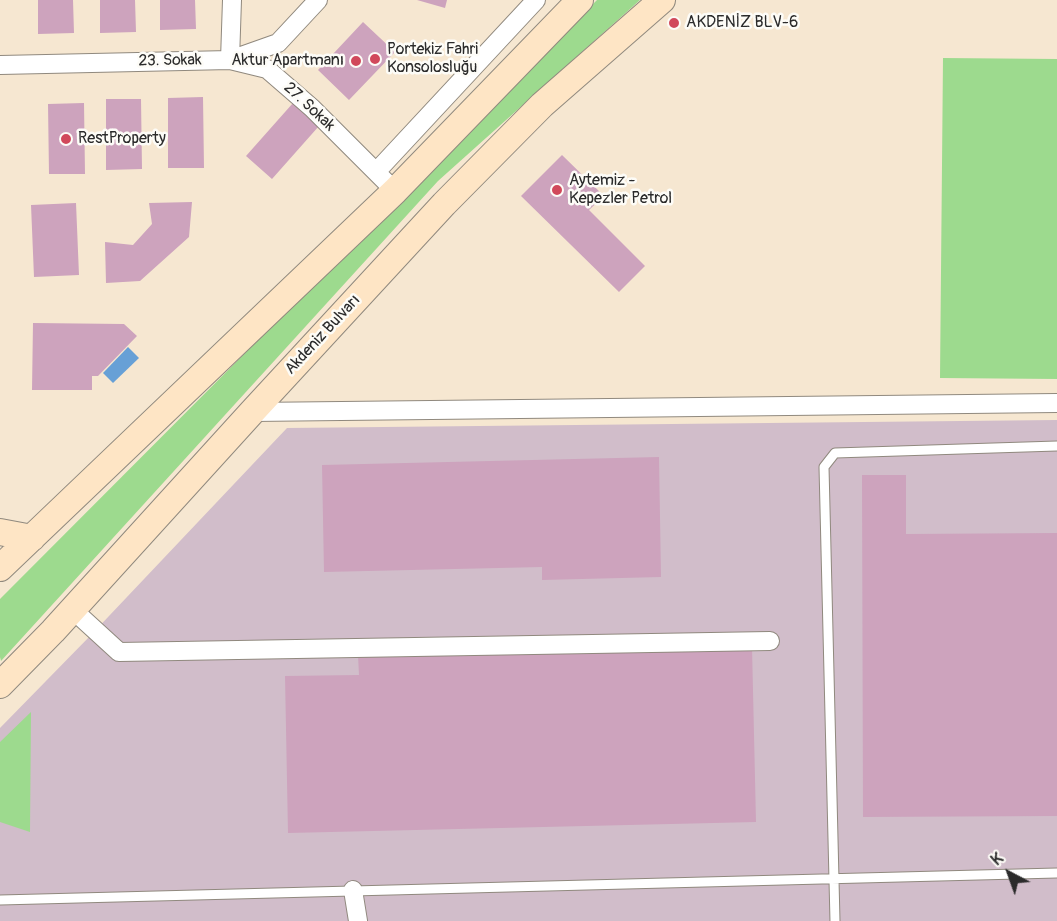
<!DOCTYPE html>
<html>
<head>
<meta charset="utf-8">
<style>
	body { margin:0 }
	#map { position:relative; width:1057px; height:921px; overflow:hidden; background:#f6e7d1; font-family:Pangolin,sans-serif }
	canvas { display:block }
	.north { position:absolute; left:979px; top:843px; width:60px; height:60px; -webkit-text-stroke:4px #fdfcf7; paint-order:stroke; rotate:319deg; font-size:16px; font-weight:700; line-height:24px; text-align:center; color:#2b2b2b }
	.north::after { content:''; display:block; margin:auto; width:21px; height:27px; background:#2b2b2b; clip-path:polygon(50% 0,100% 100%,50% 72%,0 100%) }
</style>
</head>
<body>
<div id="map">
<canvas width="1057" height="921"></canvas>
<div class="north">K</div>
</div>
<script>
const c = document.querySelector('canvas').getContext('2d');
c.lineJoin = 'round';
function paint(path, color) { c.fillStyle = color; c.fill(path, 'evenodd'); }
function stroke(path, color, width, dash) { c.strokeStyle = color; c.lineWidth = width; c.lineCap = dash ? 'butt' : 'round'; c.setLineDash(dash || []); c.stroke(path); }
function write(font, color, halo, rows, align = 'center') {
  c.font = font + ' Pangolin,sans-serif'; c.lineWidth = 5; c.setLineDash([]); c.textBaseline = 'middle'; c.strokeStyle = halo; c.fillStyle = color; for (const [text, x, y, turn = 0] of rows) {
    c.save(); c.translate(x, y); c.rotate((+turn || 0) * Math.PI / 180); c.textAlign = isNaN(turn) ? turn : align; if (halo) c.strokeText(text, 0, 0); c.fillText(text, 0, 0); c.restore();
  }
}
const industrial = new Path2D(`
	M 1057,420 L 1057,921 L 0,921 L 0,728 L 91,635 L 287,428 Z`);
const green = new Path2D(`
	M 597,0 L 640,0 L 438,181 L 1,661 L 0,657 L 0,599 Z
	M 943,58 L 1057,59 L 1057,379 L 940,378 Z
	M 31,712 L 30,832 L 0,822 L 0,742 Z`);
const water = new Path2D(`
	M 128,347 L 139,358 L 113,383 L 103,373 Z`);
const building = new Path2D(`
	M 38,0 L 73,0 L 74,33 L 38,34 Z
	M 100,0 L 135,0 L 136,32 L 100,33 Z
	M 160,0 L 195,0 L 196,29 L 160,30 Z
	M 417,0 L 447,0 L 445,8 Z
	M 363,22 L 395,52 L 349,100 L 318,70 Z
	M 203,97 L 204,168 L 168,168 L 168,98 Z
	M 106,99 L 141,99 L 142,169 L 106,170 Z
	M 84,103 L 85,174 L 49,174 L 48,104 Z
	M 293,103 L 319,126 L 272,179 L 246,156 Z
	M 562,155 L 604,196 L 589,210 L 645,266 L 619,292 L 521,196 Z
	M 192,202 L 189,237 L 140,281 L 106,283 L 105,242 L 133,245 L 152,224 L 149,203 Z
	M 76,203 L 79,275 L 34,277 L 31,205 Z
	M 33,323 L 124,324 L 137,336 L 98,376 L 92,376 L 92,390 L 32,390 Z
	M 659,457 L 661,577 L 542,580 L 542,567 L 324,572 L 322,465 Z
	M 862,475 L 906,475 L 906,534 L 1057,533 L 1057,816 L 863,817 Z
	M 752,647 L 756,822 L 288,833 L 285,676 L 359,675 L 358,655 Z`);
const lane = new Path2D(`
	M 0,900 L 1057,873
	M 835,921 L 824,467 L 835,453 L 1057,446`);
const street = new Path2D(`
	M 232,0 L 230,60 L 267,69 L 312,108 L 395,191
	M 0,65 L 230,60 L 278,43 L 318,0
	M 376,172 L 536,0
	M 252,412 L 1057,403
	M 72,609 L 119,652 L 770,641
	M 353,890 L 358,921`);
const secondary = new Path2D(`
	M 0,532 L 32,538
	M 0,568 L 395,191 L 580,0
	M 0,685 L 53,631 L 252,412 L 444,204 L 542,105 L 662,0`);
const markers = [
	[674,23,6,"#d1495b"],
	[375,59,6,"#d1495b"],
	[356,61,6,"#d1495b"],
	[66,139,6,"#d1495b"],
	[557,190,6,"#d1495b"]
];
const poiNames = [
	["AKDENİZ BLV-6",686,23],
	["Portekiz Fahri",387,50],
	["Konsolosluğu",387,68],
	["Aktur Apartmanı",344,61,"right"],
	["RestProperty",78,139],
	["Aytemiz -",569,181],
	["Kepezler Petrol",569,199]
];
const streetNames = [
	["23. Sokak",170,61,-1],
	["27. Sokak",309,107,43],
	["Akdeniz Bulvarı",323,335,-47]
];
paint(industrial, '#d1bdca');
paint(green, '#9dda8e');
paint(water, '#67a0d6');
paint(building, '#cda3bd');
stroke(lane, '#90897e', 11);
stroke(street, '#90897e', 20);
stroke(secondary, '#90897e', 28);
stroke(lane, '#fff', 9);
stroke(street, '#fff', 18);
stroke(secondary, '#fee5c5', 26);
for (const [x, y, r, color] of markers) { const dot = new Path2D(); dot.arc(x, y, r, 0, 2 * Math.PI); c.fillStyle = color; c.fill(dot); stroke(dot, '#fdfcf7', 2); }
write('16px', '#2b2b2b', '#fdfcf7', poiNames, 'left');
write('16px', '#2b2b2b', '#fdfcf7', streetNames);
</script>
</body>
</html>
